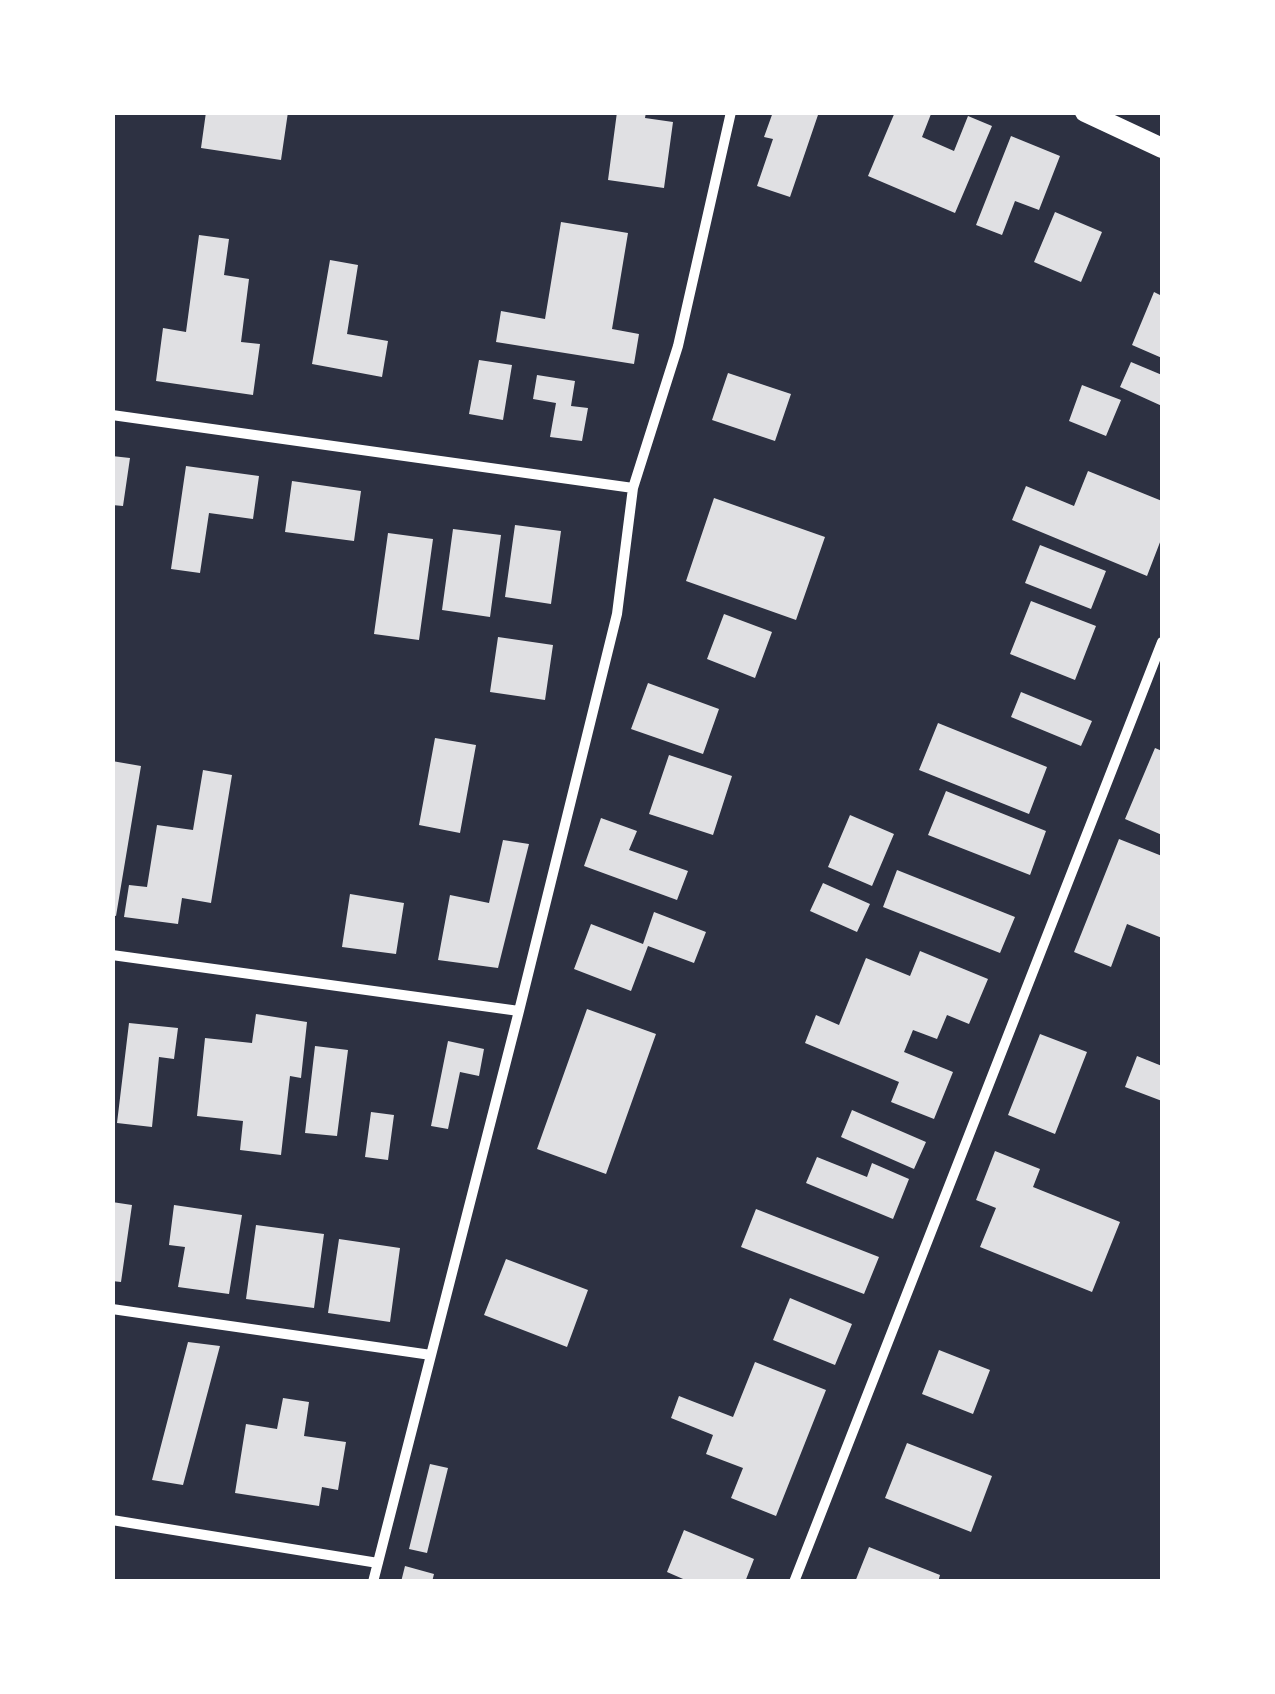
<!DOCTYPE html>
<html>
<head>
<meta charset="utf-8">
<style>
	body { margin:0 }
	#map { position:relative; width:1275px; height:1694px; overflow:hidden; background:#2d3142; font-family:"PT Serif",serif }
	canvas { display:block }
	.frame { position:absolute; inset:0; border:115px solid #fff; pointer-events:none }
</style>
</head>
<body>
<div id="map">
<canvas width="1275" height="1694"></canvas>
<div class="frame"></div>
</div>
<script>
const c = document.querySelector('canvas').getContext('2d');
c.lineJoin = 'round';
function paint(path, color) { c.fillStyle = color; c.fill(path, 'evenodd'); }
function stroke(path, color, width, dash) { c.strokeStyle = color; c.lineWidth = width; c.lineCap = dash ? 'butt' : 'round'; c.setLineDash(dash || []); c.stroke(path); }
const building = new Path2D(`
	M 206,112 L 288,112 L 281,160 L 201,148 Z
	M 617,112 L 646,112 L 645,118 L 673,122 L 664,188 L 608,180 Z
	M 773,112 L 819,112 L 790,197 L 757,186 L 773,139 L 764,137 Z
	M 895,112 L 931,114 L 922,137 L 954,151 L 968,116 L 992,126 L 955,213 L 868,176 Z
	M 1011,136 L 1060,156 L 1039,210 L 1015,201 L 1002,235 L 976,225 Z
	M 1055,212 L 1102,232 L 1081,282 L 1034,262 Z
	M 561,222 L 628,233 L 612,329 L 639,334 L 634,364 L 496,342 L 501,311 L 545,319 Z
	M 199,235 L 229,239 L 224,275 L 249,279 L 241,342 L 260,344 L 253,395 L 156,381 L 163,328 L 186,332 Z
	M 330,260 L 358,265 L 347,334 L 388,341 L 382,377 L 312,364 Z
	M 1154,292 L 1162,296 L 1162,358 L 1132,345 Z
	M 479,360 L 512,365 L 503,420 L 469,414 Z
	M 1131,362 L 1162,375 L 1162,406 L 1120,387 Z
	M 728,373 L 791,394 L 775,441 L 712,420 Z
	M 537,375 L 575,381 L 571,406 L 588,408 L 582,441 L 550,437 L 556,403 L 533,399 Z
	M 1082,385 L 1121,400 L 1106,436 L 1069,421 Z
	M 112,456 L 130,458 L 123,506 L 112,505 Z
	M 186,466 L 259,476 L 253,519 L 209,513 L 200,573 L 171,569 Z
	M 1088,471 L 1162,501 L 1162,537 L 1147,576 L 1012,520 L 1026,486 L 1074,506 Z
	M 292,481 L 361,491 L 354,541 L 285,532 Z
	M 714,498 L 825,537 L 796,620 L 686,581 Z
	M 515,525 L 561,531 L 551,604 L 505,597 Z
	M 453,529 L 501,535 L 490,617 L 442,610 Z
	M 388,533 L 433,539 L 419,640 L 374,634 Z
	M 1040,545 L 1106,571 L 1091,609 L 1025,583 Z
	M 1031,601 L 1096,626 L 1075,680 L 1010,654 Z
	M 724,614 L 772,632 L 755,678 L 707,659 Z
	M 498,637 L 553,645 L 545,700 L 490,692 Z
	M 648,683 L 719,709 L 703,754 L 631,729 Z
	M 1021,692 L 1092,721 L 1081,746 L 1011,717 Z
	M 938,723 L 1047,767 L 1029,814 L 919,770 Z
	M 435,738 L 476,745 L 460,833 L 419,825 Z
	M 1155,748 L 1162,751 L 1162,835 L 1125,819 Z
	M 669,755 L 732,776 L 713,835 L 649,814 Z
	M 112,761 L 141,766 L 116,916 L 112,915 Z
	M 203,770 L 232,775 L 211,903 L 182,898 L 178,924 L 124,917 L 129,885 L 147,887 L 157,825 L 193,830 Z
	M 946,791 L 1046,831 L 1030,875 L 928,835 Z
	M 850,815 L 894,834 L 872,886 L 828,867 Z
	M 601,818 L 637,831 L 629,850 L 688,871 L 677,900 L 584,866 Z
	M 1119,839 L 1162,856 L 1162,938 L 1127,924 L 1111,967 L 1074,952 Z
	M 503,840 L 529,844 L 498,968 L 438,960 L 450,895 L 489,903 Z
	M 897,870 L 1015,917 L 1000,953 L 883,907 Z
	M 823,883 L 870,904 L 857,932 L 810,911 Z
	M 350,894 L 404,903 L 396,954 L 342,947 Z
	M 654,912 L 706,932 L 694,963 L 648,946 L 631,991 L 574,969 L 591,924 L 643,944 Z
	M 920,951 L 988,979 L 969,1024 L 947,1015 L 937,1039 L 913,1030 L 904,1052 L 953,1072 L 934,1119 L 891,1102 L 899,1082 L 805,1043 L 816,1015 L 839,1025 L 866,958 L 910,976 Z
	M 587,1009 L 656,1034 L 606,1174 L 537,1149 Z
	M 256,1014 L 307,1022 L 301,1078 L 290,1076 L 281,1155 L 240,1150 L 243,1121 L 197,1116 L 205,1038 L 252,1043 Z
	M 129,1023 L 178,1028 L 174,1059 L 159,1057 L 152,1127 L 117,1123 Z
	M 1040,1034 L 1087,1052 L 1055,1134 L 1008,1115 Z
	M 448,1041 L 484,1049 L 479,1076 L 460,1072 L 448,1129 L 431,1126 Z
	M 315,1046 L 348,1050 L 337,1136 L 305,1133 Z
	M 1137,1056 L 1162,1066 L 1162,1101 L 1125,1087 Z
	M 852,1110 L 926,1142 L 914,1169 L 841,1137 Z
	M 371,1112 L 394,1115 L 388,1160 L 365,1157 Z
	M 995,1151 L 1040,1169 L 1033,1187 L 1120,1222 L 1092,1292 L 980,1247 L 996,1208 L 976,1200 Z
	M 817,1157 L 867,1177 L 872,1163 L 909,1179 L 893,1219 L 806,1183 Z
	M 112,1202 L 132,1205 L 121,1282 L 112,1281 Z
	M 174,1205 L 242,1215 L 229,1294 L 178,1287 L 185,1247 L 169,1245 Z
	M 756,1209 L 879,1257 L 864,1294 L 741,1247 Z
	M 256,1225 L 324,1234 L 314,1308 L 246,1299 Z
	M 339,1239 L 400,1248 L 390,1322 L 328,1313 Z
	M 506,1259 L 588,1290 L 567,1347 L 484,1315 Z
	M 790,1298 L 852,1324 L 835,1365 L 773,1340 Z
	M 188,1342 L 220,1346 L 183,1485 L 152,1480 Z
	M 939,1350 L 990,1370 L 973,1414 L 922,1394 Z
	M 755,1362 L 826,1390 L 776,1516 L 731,1498 L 743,1468 L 706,1454 L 713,1435 L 671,1418 L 679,1396 L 733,1417 Z
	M 283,1398 L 309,1402 L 304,1436 L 346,1442 L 338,1490 L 322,1487 L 319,1506 L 235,1493 L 246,1424 L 277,1429 Z
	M 907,1443 L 992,1476 L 971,1532 L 885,1498 Z
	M 430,1464 L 448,1468 L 427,1553 L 409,1549 Z
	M 684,1530 L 754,1559 L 745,1582 L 690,1582 L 667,1572 Z
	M 869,1547 L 940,1575 L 938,1582 L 855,1582 Z
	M 405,1566 L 434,1574 L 432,1582 L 401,1582 Z`);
const minor = new Path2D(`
	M 112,415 L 633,488
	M 112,955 L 519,1011
	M 112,1309 L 431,1355
	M 112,1520 L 378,1563
	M 373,1582 L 519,1011 L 617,614 L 633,488 L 678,346 L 731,112
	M 794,1582 L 1162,642`);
const secondary = new Path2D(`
	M 1085,112 L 1162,148`);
paint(building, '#e0e0e3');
stroke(minor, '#fff', 10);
stroke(secondary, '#fff', 20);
</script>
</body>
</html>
